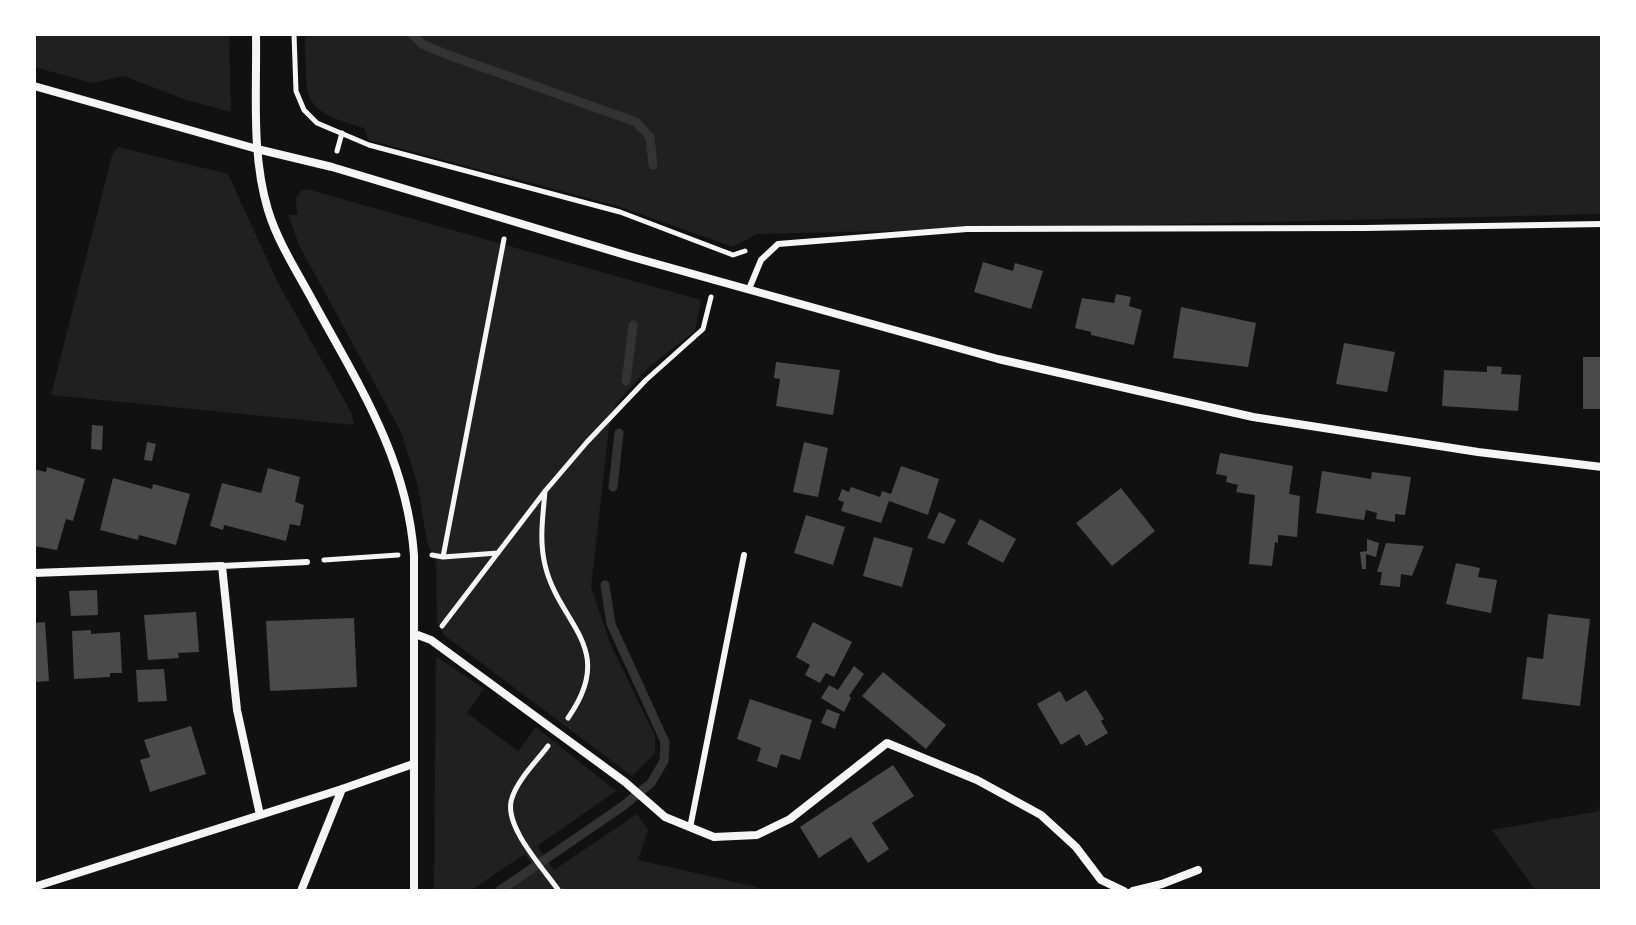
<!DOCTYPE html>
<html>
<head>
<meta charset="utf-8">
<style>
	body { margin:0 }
	#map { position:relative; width:1636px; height:925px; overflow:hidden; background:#111; font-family:"Varela Round",sans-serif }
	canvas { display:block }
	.frame { position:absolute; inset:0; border:36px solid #fff; pointer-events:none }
</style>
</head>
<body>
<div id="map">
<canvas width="1636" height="925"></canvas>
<div class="frame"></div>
</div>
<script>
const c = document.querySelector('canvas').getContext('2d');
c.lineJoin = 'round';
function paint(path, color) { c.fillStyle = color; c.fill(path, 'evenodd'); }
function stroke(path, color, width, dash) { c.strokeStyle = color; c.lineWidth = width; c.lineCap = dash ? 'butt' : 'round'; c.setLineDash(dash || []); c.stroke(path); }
const green = new Path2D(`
	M 34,34 L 229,34 L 231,112 L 186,100 L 124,76 L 92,83 L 34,67 Z
	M 305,34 L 1602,34 L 1602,214 L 757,234 L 733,247 L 618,206 L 368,140 L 364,128 C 297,109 307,98 305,34 Z
	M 118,147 L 228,174 L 277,281 L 351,412 L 354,425 L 51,395 L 112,155 Z
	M 302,190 L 310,190 L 701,300 L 695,331 L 648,368 L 616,404 L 609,427 L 591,587 L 610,643 L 655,736 L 655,753 L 632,776 L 444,635 L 437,622 L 436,562 L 427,542 L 418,486 L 401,432 L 300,247 L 288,215 L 297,215 L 296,197 Z
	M 436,656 L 484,689 L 467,713 L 518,751 L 536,727 L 616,791 L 537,846 L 554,870 L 637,814 L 648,830 L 638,860 L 757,887 L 755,891 L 506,891 L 535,869 L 525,854 L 470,891 L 434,891 Z
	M 1602,784 L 1602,891 L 1536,891 L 1492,830 L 1599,811 Z`);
const stream = new Path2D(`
	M 412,34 L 422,44 L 443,53 L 636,122 L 650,137 L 653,165
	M 626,381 L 633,325
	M 613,487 L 619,433
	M 499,891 L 623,806 L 651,783 L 664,761 L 665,742 L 611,624 L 605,585`);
const building = new Path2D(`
	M 983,262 L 1013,271 L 1015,263 L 1043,271 L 1031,309 L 974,292 Z
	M 1116,294 L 1131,297 L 1129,306 L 1142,310 L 1134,345 L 1091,335 L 1091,332 L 1075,328 L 1082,298 L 1114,303 Z
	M 1181,307 L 1256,323 L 1248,367 L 1173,358 Z
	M 1344,343 L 1395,352 L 1387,392 L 1336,384 Z
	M 1583,357 L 1602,357 L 1602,409 L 1583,409 Z
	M 776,362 L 840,370 L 833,415 L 776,406 L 780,379 L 774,378 Z
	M 1487,366 L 1502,367 L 1501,374 L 1521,375 L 1518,411 L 1442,406 L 1444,370 L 1487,372 Z
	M 92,425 L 103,426 L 102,450 L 91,449 Z
	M 147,442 L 156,444 L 152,461 L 144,460 Z
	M 804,442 L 828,448 L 818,497 L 793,492 Z
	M 1220,453 L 1293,466 L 1289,494 L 1300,496 L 1297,537 L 1278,535 L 1278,543 L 1275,542 L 1272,566 L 1249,564 L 1255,495 L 1236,492 L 1238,485 L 1226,482 L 1227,476 L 1216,474 Z
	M 901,466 L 939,479 L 928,515 L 889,501 L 881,523 L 841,511 L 844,502 L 838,500 L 842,489 L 849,492 L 851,487 L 880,497 L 882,491 L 891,494 Z
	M 47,467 L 85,479 L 73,521 L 66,519 L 57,550 L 34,546 L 34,469 L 46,472 Z
	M 268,468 L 300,477 L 295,502 L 304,505 L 300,526 L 290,524 L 286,541 L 224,525 L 223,530 L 210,526 L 222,483 L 261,493 Z
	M 1322,471 L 1371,479 L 1372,472 L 1411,477 L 1405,515 L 1395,514 L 1395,522 L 1376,519 L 1377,513 L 1366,510 L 1364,520 L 1316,513 Z
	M 113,478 L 152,489 L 153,484 L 190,494 L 176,545 L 139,535 L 138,540 L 100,530 Z
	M 1121,488 L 1155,531 L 1112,566 L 1076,523 Z
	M 939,512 L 956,520 L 944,544 L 927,538 Z
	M 806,515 L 845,527 L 833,565 L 794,553 Z
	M 980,519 L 1016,539 L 1003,563 L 967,544 Z
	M 874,537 L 913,548 L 902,587 L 863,576 Z
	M 1367,539 L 1379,543 L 1376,557 L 1366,554 L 1366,569 L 1362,569 L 1360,552 L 1367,551 Z
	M 1386,543 L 1424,546 L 1412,576 L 1401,574 L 1400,587 L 1380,585 L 1382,572 L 1377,572 Z
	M 1456,563 L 1480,568 L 1478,577 L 1497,580 L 1491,613 L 1446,604 Z
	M 97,590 L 98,615 L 71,616 L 69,591 Z
	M 196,612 L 199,652 L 178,653 L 179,658 L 148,660 L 144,615 Z
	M 1548,614 L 1590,619 L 1580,706 L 1522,699 L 1527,657 L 1543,659 Z
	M 354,618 L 357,687 L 270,691 L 266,621 Z
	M 45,622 L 49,681 L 34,682 L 34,623 Z
	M 813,622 L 852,642 L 834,677 L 826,673 L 820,683 L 805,675 L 810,665 L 796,657 Z
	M 91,630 L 91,634 L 120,632 L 122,673 L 110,673 L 110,677 L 74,679 L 72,631 Z
	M 854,666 L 864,674 L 849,696 L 851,698 L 844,712 L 821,698 L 829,685 L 838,690 Z
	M 164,669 L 167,701 L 138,702 L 136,670 Z
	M 883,672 L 946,725 L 926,749 L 862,696 Z
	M 1086,690 L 1104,719 L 1101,721 L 1108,733 L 1086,746 L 1079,734 L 1061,745 L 1037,704 L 1060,691 L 1066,702 Z
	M 750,699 L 812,720 L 800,760 L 781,754 L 777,768 L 757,761 L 761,748 L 737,739 Z
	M 827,709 L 840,714 L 835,729 L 821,723 Z
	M 191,726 L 206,774 L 150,792 L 140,760 L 150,757 L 144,740 Z
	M 893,765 L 914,796 L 872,823 L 889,849 L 868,863 L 851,837 L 819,858 L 800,827 Z`);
const path = new Path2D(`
	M 294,34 L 296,91 L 304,110 L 317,123 L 369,145 L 620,212 L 733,255 L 745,251
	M 337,151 L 342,133
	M 545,491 C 543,516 539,540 545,565 C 559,625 618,647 568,718
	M 432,555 L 443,557 L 504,239
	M 443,557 L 498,553
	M 324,560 L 398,555
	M 442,626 L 546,490 L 587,442 L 646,380 L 703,329 L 711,297
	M 548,746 C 537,761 518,779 512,798 C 502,825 544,869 559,891`);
const service = new Path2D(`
	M 749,289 L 761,260 L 778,244 L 967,229 L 1365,228 L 1602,224
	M 222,566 L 307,562
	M 690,828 L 744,555`);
const minor = new Path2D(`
	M 256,34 C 257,92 251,154 268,210 C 278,243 298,273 314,303 C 359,385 407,459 414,555 L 414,891
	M 34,86 L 257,149 L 332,167 L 632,257 L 998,359 L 1253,417 L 1478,452 L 1602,467
	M 34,573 L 222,566 L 237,710 L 260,815
	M 415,634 L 431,640 L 625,782 L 665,817 L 714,837 L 757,835 L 790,819 L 887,743 L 977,780 L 1041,815 L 1076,847 L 1101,880 L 1124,891
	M 34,887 L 342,789 L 413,764
	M 301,891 L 342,789
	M 1133,891 L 1162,884 L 1198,870`);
paint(green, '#202020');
stroke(stream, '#333', 9);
paint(building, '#4a4a4a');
stroke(path, '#f5f5f5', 5);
stroke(service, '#f5f5f5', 6);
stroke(minor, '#f5f5f5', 8);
</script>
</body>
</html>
